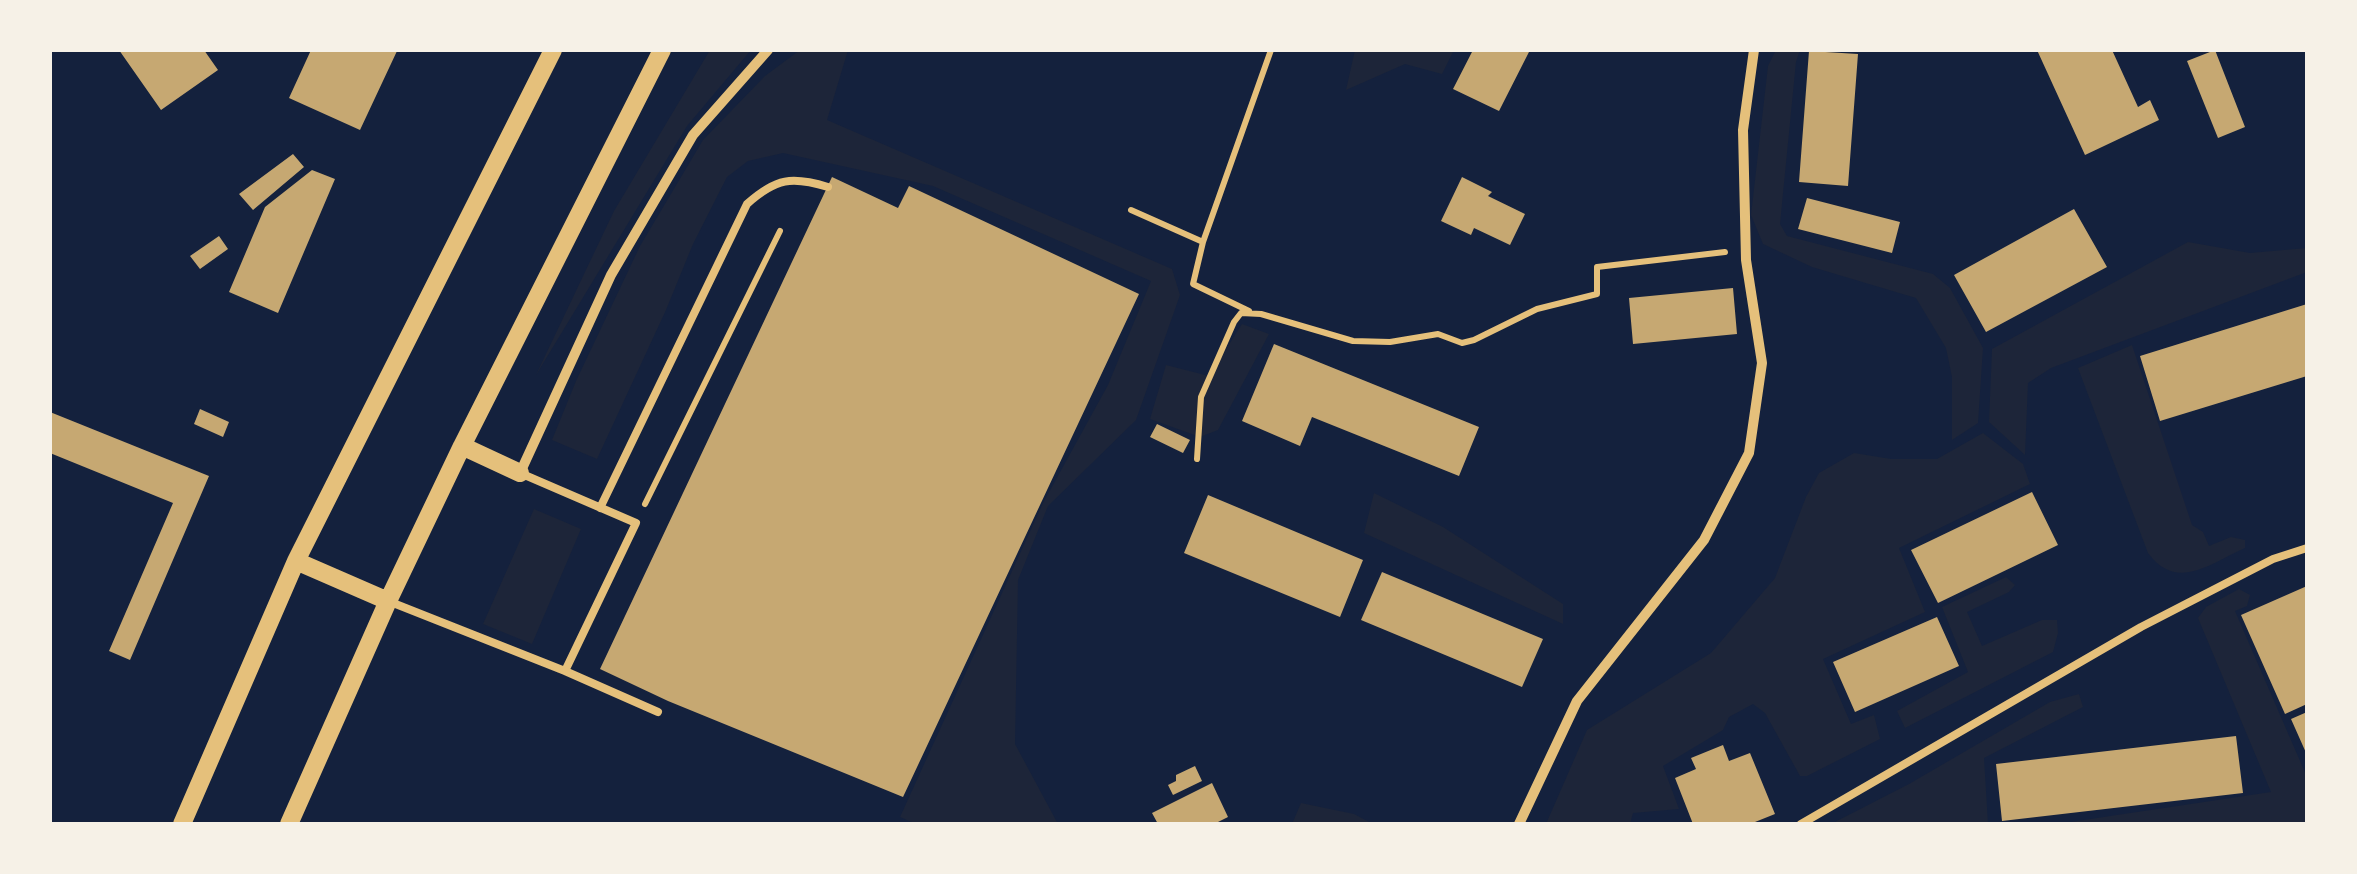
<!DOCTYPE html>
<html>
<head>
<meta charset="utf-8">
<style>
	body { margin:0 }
	#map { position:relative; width:2357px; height:874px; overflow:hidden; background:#14213d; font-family:"Roboto Serif",serif }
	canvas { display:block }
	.frame { position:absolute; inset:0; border:52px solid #f6f1e7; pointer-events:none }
</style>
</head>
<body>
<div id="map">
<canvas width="2357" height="874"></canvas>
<div class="frame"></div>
</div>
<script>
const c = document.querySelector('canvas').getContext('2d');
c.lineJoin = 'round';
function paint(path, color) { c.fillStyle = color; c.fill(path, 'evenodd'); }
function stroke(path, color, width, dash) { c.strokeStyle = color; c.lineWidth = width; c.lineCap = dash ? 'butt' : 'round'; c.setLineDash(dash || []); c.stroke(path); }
const green = new Path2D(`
	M 710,50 L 751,50 L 687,126 L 536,375 L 614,211 Z
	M 800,50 L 848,50 L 827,120 L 1172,269 L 1180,295 L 1136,420 L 1048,506 L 1018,580 L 1015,744 L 1058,824 L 916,824 L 900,817 L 1043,503 L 1108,385 L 1151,281 L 933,186 L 783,153 L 748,161 L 727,177 L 693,244 L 666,310 L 597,459 L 552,440 L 576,381 L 640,246 L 703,140 L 765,76 Z
	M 1355,50 L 1454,50 L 1442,74 L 1405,64 L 1346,90 Z
	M 1776,50 L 1800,50 L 1796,62 L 1780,224 L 1787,236 L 1933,274 L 1950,288 L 1983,348 L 1978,423 L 1952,440 L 1952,377 L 1946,348 L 1916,298 L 1812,267 L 1763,244 L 1751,215 L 1768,66 Z
	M 2188,242 L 2250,253 L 2307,248 L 2307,272 L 2051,368 L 2028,383 L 2025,455 L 1989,422 L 1992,349 Z
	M 1242,324 L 1269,334 L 1218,430 L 1200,437 L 1150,419 L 1166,365 L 1209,376 Z
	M 2132,345 L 2192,525 L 2203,532 L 2209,546 L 2231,537 L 2245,540 L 2245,548 C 2209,564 2177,592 2148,553 L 2078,368 Z
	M 1983,433 L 2023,464 L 2030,484 L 1899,548 L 1925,612 L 1823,659 L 1851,724 L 1874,715 L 1880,739 L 1807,776 L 1800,776 L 1765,713 L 1753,704 L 1729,717 L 1723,730 L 1663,766 L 1679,809 L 1633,813 L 1630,824 L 1546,824 L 1587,730 L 1711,653 L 1775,578 L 1806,497 L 1819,473 L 1854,453 L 1891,459 L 1937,459 Z
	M 1374,493 L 1443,527 L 1563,604 L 1563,624 L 1364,533 Z
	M 534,509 L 581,529 L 532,644 L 483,624 Z
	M 2006,577 L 2015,585 L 2009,592 L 1967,612 L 1982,646 L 2042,620 L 2057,620 L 2058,633 L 2053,652 L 1905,728 L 1897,711 L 1968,672 L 1942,607 Z
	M 2239,589 L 2250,595 L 2247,606 L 2235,611 L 2307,777 L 2307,824 L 2057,824 L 2271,792 L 2198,618 L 2206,607 Z
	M 2079,694 L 2083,707 L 1984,758 L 1988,824 L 1831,824 L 1909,784 L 2050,702 Z
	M 1301,803 L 1354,814 L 1373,824 L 1292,824 Z`);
const building = new Path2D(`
	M 119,50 L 204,50 L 218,70 L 161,110 Z
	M 311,50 L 397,51 L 360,130 L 289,98 Z
	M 1473,50 L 1530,50 L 1499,111 L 1453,89 Z
	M 2037,50 L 2112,50 L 2138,107 L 2150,100 L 2159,120 L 2085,155 Z
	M 2215,50 L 2245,127 L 2218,138 L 2187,61 Z
	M 1809,51 L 1858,54 L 1848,186 L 1799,182 Z
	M 293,154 L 304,167 L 253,210 L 239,194 Z
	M 312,170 L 335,179 L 278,313 L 229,292 L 265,207 Z
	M 832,177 L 898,208 L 909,186 L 1139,294 L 903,797 L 668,701 L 600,669 Z
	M 1462,177 L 1492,192 L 1488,196 L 1525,214 L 1510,245 L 1474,228 L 1471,235 L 1441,221 Z
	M 1807,198 L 1900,222 L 1892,253 L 1798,229 Z
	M 2074,209 L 2107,267 L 1986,332 L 1954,275 Z
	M 219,236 L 228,249 L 200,269 L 190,256 Z
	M 1733,288 L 1737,334 L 1633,344 L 1629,298 Z
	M 2307,304 L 2307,376 L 2160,421 L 2140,356 Z
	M 1274,344 L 1479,427 L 1459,476 L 1312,417 L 1300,446 L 1242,421 Z
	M 200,409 L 229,422 L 223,437 L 194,424 Z
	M 50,412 L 209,476 L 130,660 L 109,651 L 173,503 L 50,453 Z
	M 1157,424 L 1190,440 L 1183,453 L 1150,437 Z
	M 2032,492 L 2058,545 L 1938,603 L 1911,550 Z
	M 1208,495 L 1363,560 L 1340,617 L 1184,553 Z
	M 1382,572 L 1543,639 L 1522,687 L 1361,620 Z
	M 2307,586 L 2307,704 L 2285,714 L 2241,615 Z
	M 1937,617 L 1959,666 L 1855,712 L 1833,662 Z
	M 2307,712 L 2307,755 L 2291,719 Z
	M 2236,736 L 2243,793 L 2002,821 L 1996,764 Z
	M 1723,745 L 1729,761 L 1750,753 L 1775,814 L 1750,824 L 1693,824 L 1675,778 L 1696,769 L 1691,758 Z
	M 1195,766 L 1202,781 L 1173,795 L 1168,785 L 1176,781 L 1176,775 Z
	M 1212,783 L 1228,817 L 1214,824 L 1158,824 L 1152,813 Z`);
const path = new Path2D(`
	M 1131,210 L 1203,242
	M 1249,311 L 1193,284 L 1203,242 L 1271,50
	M 1197,459 L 1201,397 L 1234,322 L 1241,313 L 1261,314 L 1353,341 L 1390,342 L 1438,334 L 1462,343 L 1474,340 L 1537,309 L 1597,294 L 1597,267 L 1725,252
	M 645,504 L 780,231`);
const service = new Path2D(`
	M 520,473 L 636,523 L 565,671
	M 600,508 L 747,204 C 776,178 792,176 828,187
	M 388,601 L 565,671 L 658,712
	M 1801,824 L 2141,627 L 2273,559 L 2307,548`);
const minor = new Path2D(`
	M 520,473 L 611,275 L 693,135 L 768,50
	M 1519,824 L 1577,701 L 1704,540 L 1749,453 L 1762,363 L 1746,260 L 1743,130 L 1754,50`);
const tertiary = new Path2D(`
	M 462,446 L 520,473
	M 296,561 L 388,601
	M 182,824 L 296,561 L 553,50
	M 289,824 L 388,601 L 462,446 L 662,50`);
paint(green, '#1d2539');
paint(building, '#c6a872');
stroke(path, '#e5c07b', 6);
stroke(service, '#e5c07b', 8);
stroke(minor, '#e5c07b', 10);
stroke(tertiary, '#e5c07b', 18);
</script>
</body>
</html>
